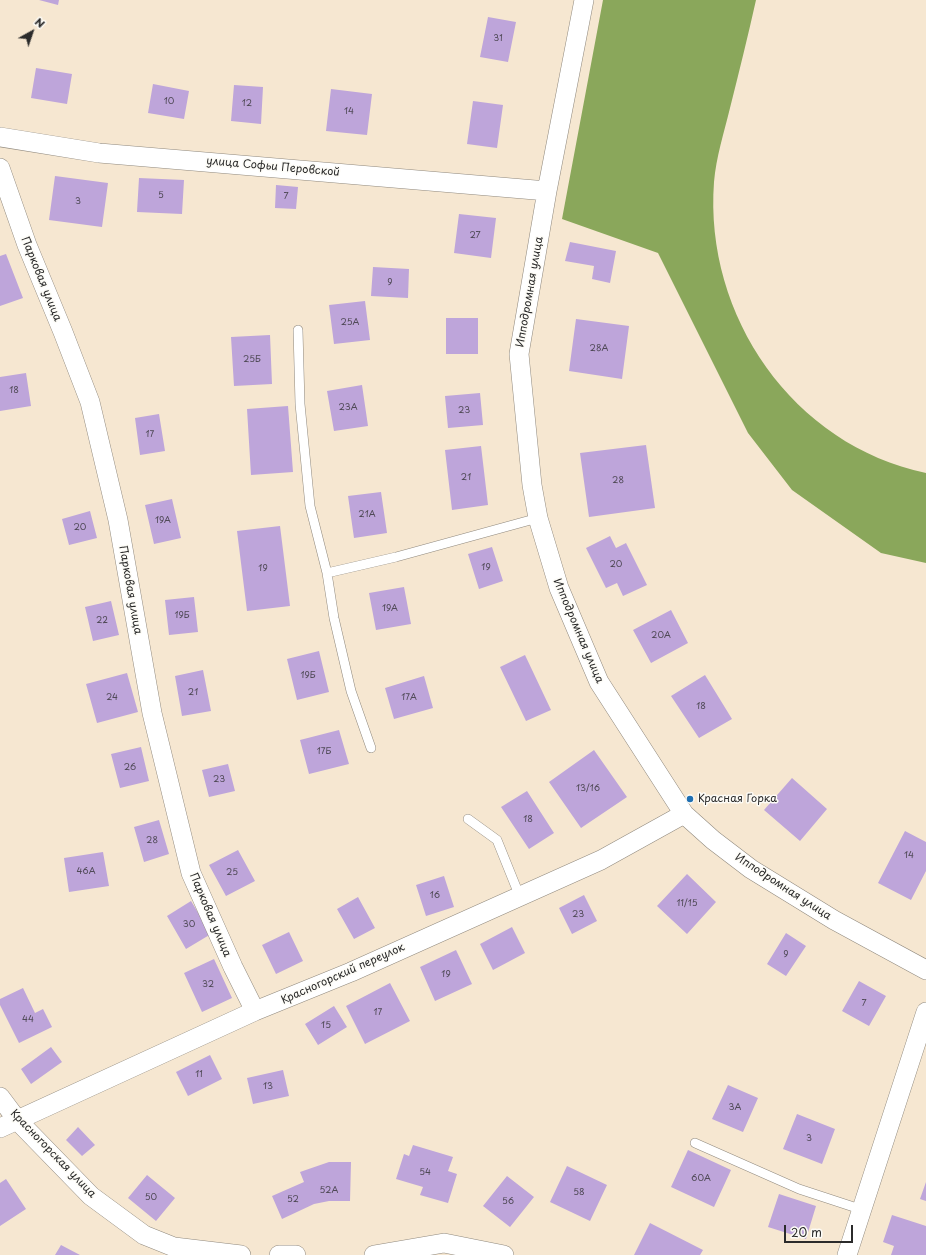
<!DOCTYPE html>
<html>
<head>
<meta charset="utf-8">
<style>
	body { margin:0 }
	#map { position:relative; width:926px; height:1255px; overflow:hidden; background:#f6e7d1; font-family:"Playpen Sans",sans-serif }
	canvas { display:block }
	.north { position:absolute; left:12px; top:12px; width:40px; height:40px; -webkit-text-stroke:3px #fdfcf7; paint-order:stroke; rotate:40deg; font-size:11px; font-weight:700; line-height:16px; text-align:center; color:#2b2b2b }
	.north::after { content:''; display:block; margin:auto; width:14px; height:18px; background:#2b2b2b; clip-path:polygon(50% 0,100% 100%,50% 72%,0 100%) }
	.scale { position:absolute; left:784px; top:1225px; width:69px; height:18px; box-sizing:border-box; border:2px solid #2b2b2b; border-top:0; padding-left:5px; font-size:12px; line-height:14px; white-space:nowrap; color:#2b2b2b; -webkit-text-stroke:3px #fdfcf7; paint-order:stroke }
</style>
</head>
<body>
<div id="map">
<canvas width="926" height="1255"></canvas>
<div class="north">N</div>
<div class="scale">20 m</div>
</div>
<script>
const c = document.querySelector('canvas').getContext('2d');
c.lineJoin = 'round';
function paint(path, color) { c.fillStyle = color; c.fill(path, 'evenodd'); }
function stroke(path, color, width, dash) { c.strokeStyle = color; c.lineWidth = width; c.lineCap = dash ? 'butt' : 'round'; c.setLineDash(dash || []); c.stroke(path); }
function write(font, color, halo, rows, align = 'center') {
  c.font = font + ' "Playpen Sans",sans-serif'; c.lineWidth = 3; c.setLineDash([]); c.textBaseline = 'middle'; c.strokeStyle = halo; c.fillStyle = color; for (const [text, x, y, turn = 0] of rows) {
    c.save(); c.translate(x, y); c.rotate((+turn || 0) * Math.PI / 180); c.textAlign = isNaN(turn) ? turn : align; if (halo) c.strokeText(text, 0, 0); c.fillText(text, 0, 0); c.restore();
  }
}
const forest = new Path2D(`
	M 603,0 L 756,0 C 748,36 739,72 730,108 C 724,133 716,157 714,182 C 704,316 793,445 926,473 L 926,563 L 881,553 L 792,490 L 748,433 L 658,253 L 562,219 Z`);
const building = new Path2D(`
	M 39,0 L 59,0 L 58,5 Z
	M 488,17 L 516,22 L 508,62 L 480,57 Z
	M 36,68 L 72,74 L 67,104 L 31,98 Z
	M 153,84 L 189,91 L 184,119 L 148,113 Z
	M 234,85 L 263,87 L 261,124 L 231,121 Z
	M 331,89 L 372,94 L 367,135 L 326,131 Z
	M 473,101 L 503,105 L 497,148 L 467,144 Z
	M 55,176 L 108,183 L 102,227 L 49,220 Z
	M 139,178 L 184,180 L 182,214 L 137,212 Z
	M 276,185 L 298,187 L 296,209 L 275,208 Z
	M 459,214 L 496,218 L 491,258 L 454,253 Z
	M 570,242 L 616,251 L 610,283 L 592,279 L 594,266 L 565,261 Z
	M 6,254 L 23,298 L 0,306 L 0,256 Z
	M 373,267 L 409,269 L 408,298 L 371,296 Z
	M 365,301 L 370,340 L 334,344 L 329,305 Z
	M 446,318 L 478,318 L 478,354 L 446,354 Z
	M 576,319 L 629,326 L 622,379 L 569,371 Z
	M 270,335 L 272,384 L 234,386 L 231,337 Z
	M 26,373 L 31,406 L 0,411 L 0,377 Z
	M 362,385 L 368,426 L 334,431 L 327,391 Z
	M 480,393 L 483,425 L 448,428 L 445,396 Z
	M 288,406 L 293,472 L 251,475 L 247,409 Z
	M 159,414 L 165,451 L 140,455 L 135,418 Z
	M 646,445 L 655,508 L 589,517 L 580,453 Z
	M 481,446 L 488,505 L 452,510 L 445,450 Z
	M 381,492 L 387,533 L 354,538 L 348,496 Z
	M 172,499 L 181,538 L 154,544 L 145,505 Z
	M 90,511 L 97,538 L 69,545 L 62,519 Z
	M 280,526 L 290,606 L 247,611 L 237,531 Z
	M 610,536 L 616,548 L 626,543 L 647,585 L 623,596 L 617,583 L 606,588 L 586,548 Z
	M 492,547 L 503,581 L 479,589 L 468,554 Z
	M 404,587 L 411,624 L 376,630 L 369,593 Z
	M 194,597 L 198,632 L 169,635 L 165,600 Z
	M 111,601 L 119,635 L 93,641 L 85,607 Z
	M 671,610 L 688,643 L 651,663 L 633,630 Z
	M 319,651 L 329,692 L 297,700 L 287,659 Z
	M 525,655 L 551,710 L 526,721 L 500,667 Z
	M 203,670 L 211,711 L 182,716 L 175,676 Z
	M 127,673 L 138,712 L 97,723 L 86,684 Z
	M 705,675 L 732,719 L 699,738 L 671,696 Z
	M 424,676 L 433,708 L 394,719 L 385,688 Z
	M 339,730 L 349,764 L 309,774 L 300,740 Z
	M 141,747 L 149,781 L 120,788 L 111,754 Z
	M 594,750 L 627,797 L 581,828 L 549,782 Z
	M 228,764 L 235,791 L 209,797 L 202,770 Z
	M 792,778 L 827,809 L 800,841 L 764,810 Z
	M 527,791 L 554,833 L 529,849 L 501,807 Z
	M 159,820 L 169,854 L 144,862 L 134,827 Z
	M 905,831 L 926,842 L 926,871 L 911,900 L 878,883 Z
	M 238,850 L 255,881 L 226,896 L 209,865 Z
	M 103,852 L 109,886 L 69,892 L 64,858 Z
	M 687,874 L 716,902 L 687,934 L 657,906 Z
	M 444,876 L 454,907 L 426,916 L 416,885 Z
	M 584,895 L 597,921 L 572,934 L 559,908 Z
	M 358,897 L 375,928 L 354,939 L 337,909 Z
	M 191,901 L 211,934 L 186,949 L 167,916 Z
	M 512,927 L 525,953 L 493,970 L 480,944 Z
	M 289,932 L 303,961 L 276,974 L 262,945 Z
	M 786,933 L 806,946 L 786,976 L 767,964 Z
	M 456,950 L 472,984 L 435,1001 L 420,967 Z
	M 214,959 L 232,998 L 202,1012 L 184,973 Z
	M 859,981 L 886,996 L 869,1026 L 842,1011 Z
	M 390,983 L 410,1021 L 365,1044 L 346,1006 Z
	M 23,988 L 35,1013 L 43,1009 L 52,1027 L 19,1043 L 0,1005 L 0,999 Z
	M 334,1006 L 347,1027 L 318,1045 L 305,1024 Z
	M 51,1047 L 62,1062 L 31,1084 L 21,1069 Z
	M 210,1055 L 222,1079 L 188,1096 L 176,1072 Z
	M 283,1070 L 289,1096 L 253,1104 L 247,1078 Z
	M 728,1085 L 758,1098 L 743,1132 L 712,1119 Z
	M 797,1114 L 835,1129 L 822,1164 L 783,1149 Z
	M 78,1127 L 95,1145 L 82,1156 L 66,1140 Z
	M 413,1145 L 453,1157 L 448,1171 L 457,1174 L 448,1203 L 420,1195 L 423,1187 L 396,1179 L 404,1154 L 409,1156 Z
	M 688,1150 L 731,1170 L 714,1207 L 671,1187 Z
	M 329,1162 L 351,1162 L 350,1201 L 329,1201 L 314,1204 L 282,1219 L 272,1196 L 304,1182 L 300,1172 Z
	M 567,1166 L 607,1185 L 590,1221 L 550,1202 Z
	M 147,1175 L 175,1198 L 156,1221 L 128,1198 Z
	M 507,1176 L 534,1197 L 510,1227 L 483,1206 Z
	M 6,1179 L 26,1209 L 0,1226 L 0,1183 Z
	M 926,1182 L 926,1201 L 920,1199 Z
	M 779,1194 L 816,1206 L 806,1239 L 768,1227 Z
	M 892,1215 L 926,1226 L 926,1255 L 891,1255 L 894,1246 L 883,1242 Z
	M 650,1223 L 703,1250 L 700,1255 L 634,1255 Z
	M 61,1245 L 80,1255 L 55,1255 Z`);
const service = new Path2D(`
	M 298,330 L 300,404 L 310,506 L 327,573
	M 371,748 L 351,691 L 334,618 L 327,573 L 396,557 L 538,518
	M 468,819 L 497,840 L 520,897
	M 695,1143 L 799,1189 L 863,1210`);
const minor = new Path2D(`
	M 584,0 L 547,191 L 519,354 L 532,485 L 538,518 L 559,588 L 599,682 L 684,814 L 713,840 L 751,869 L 834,920 L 926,970
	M 0,137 L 99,153 L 547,191
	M 0,168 L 27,245 L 63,332 L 90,402 L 118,520 L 152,713 L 191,873 L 233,967 L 255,1011
	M 0,1097 L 18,1121 L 91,1196 L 144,1235 L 174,1247 L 241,1255
	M 0,1128 L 255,1011 L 351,972 L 601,860 L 684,814
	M 279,1255 L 296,1255
	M 374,1255 L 444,1243 L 504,1255
	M 847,1255 L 926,1012`);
const markers = [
	[690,799,4,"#1f6fb2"]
];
const numberNames = [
	["31",498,39],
	["10",169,102],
	["12",247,104],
	["14",349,112],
	["5",161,196],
	["7",286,197],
	["3",78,202],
	["27",475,236],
	["9",390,283],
	["25А",350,323],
	["28А",599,349],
	["25Б",252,360],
	["18",14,391],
	["23А",348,408],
	["23",464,411],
	["17",150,435],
	["21",466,478],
	["28",618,481],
	["21А",367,515],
	["19А",163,521],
	["20",80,528],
	["20",616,565],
	["19",486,568],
	["19",263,569],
	["19А",390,609],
	["19Б",182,616],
	["22",102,621],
	["20А",661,636],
	["19Б",308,676],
	["21",193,693],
	["24",112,698],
	["17А",409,698],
	["18",701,707],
	["17Б",324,752],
	["26",130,768],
	["23",219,780],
	["13/16",588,789],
	["18",528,820],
	["28",152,841],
	["14",909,856],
	["46А",86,872],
	["25",232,873],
	["16",435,896],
	["11/15",687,904],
	["23",578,915],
	["30",189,925],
	["9",786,955],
	["19",446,975],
	["32",208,985],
	["7",864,1004],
	["17",378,1013],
	["44",28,1020],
	["15",326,1026],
	["11",199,1075],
	["13",268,1087],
	["3А",735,1108],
	["3",809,1139],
	["54",425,1173],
	["60А",701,1179],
	["52А",329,1191],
	["58",579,1193],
	["50",151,1198],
	["52",293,1200],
	["56",508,1202]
];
const streetNames = [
	["улица Софьи Перовской",273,167,5],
	["Парковая улица",41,279,68],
	["Ипподромная улица",530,292,-80],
	["Парковая улица",130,590,80],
	["Ипподромная улица",578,631,67],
	["Ипподромная улица",783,887,33],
	["Парковая улица",210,915,67],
	["Красногорский переулок",343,974,-24],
	["Красногорская улица",53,1154,46]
];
const poiNames = [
	["Красная Горка",698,799]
];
paint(forest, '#8aa75b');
paint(building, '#bea5da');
stroke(service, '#90897e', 10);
stroke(minor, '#90897e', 20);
stroke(service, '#fff', 9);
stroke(minor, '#fff', 19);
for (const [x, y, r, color] of markers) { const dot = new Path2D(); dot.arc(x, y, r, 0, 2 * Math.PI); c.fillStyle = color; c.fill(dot); stroke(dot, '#fdfcf7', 1.5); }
write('9px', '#504a57', null, numberNames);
write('11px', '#2b2b2b', '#fdfcf7', streetNames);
write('11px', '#2b2b2b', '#fdfcf7', poiNames, 'left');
</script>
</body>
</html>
